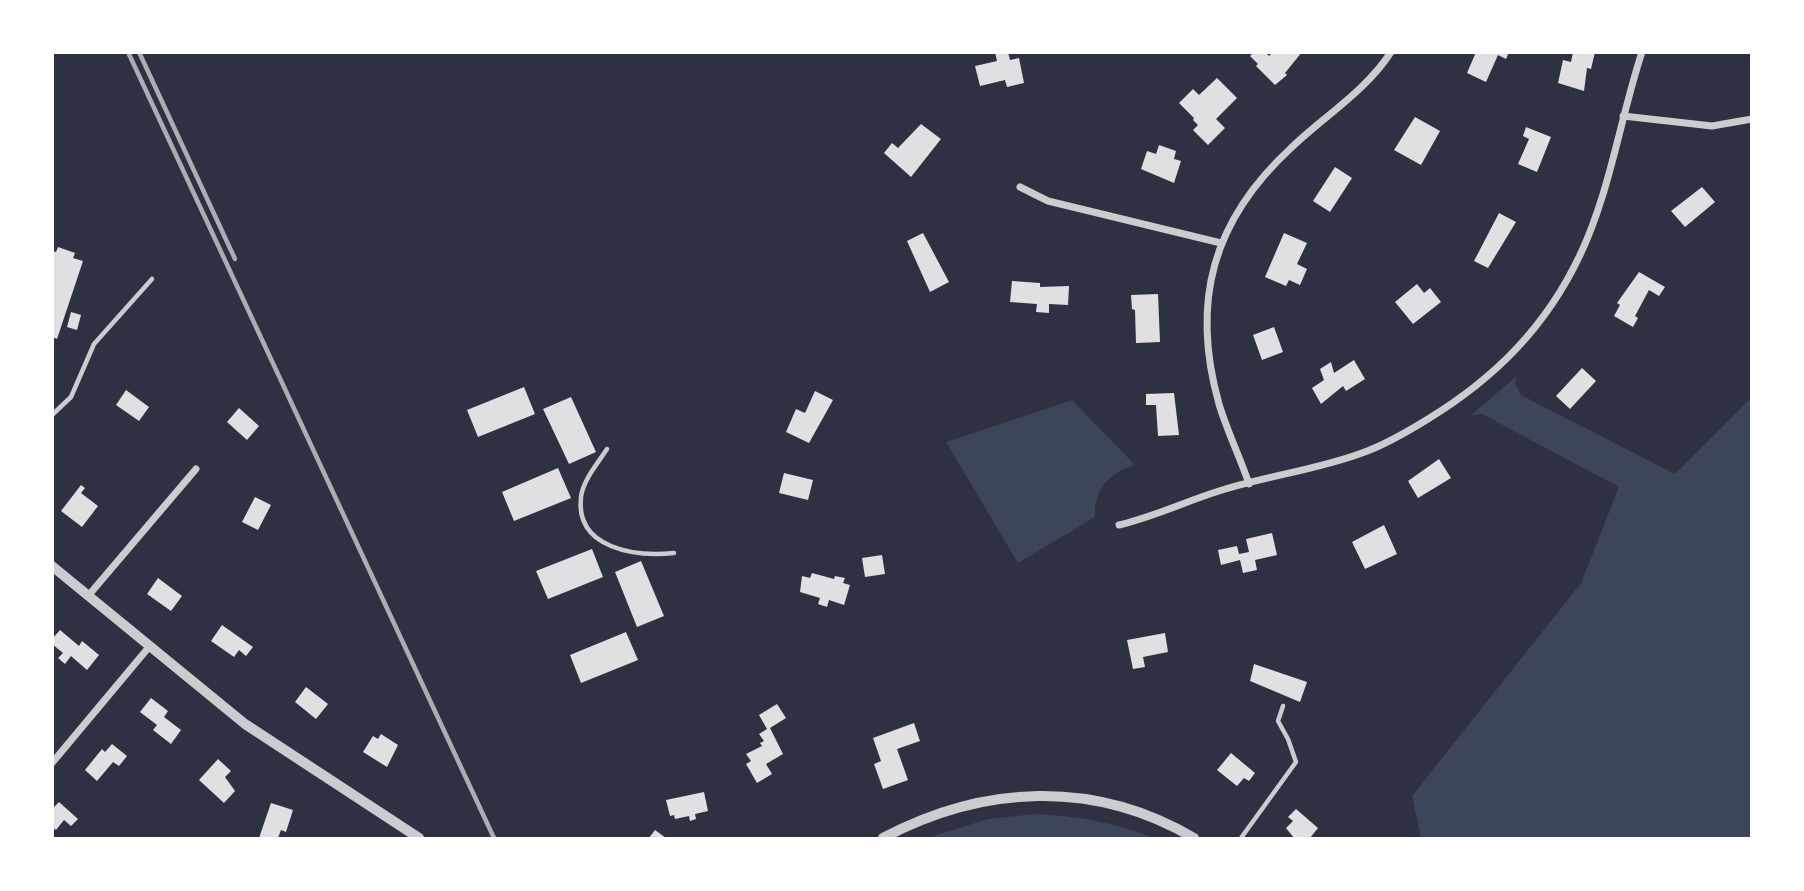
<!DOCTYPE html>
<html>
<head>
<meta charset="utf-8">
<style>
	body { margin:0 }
	#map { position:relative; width:1804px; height:891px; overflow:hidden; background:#2d3142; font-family:"Alegreya Sans",sans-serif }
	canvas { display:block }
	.frame { position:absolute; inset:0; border:54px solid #fff; pointer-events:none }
</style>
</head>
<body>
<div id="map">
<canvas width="1804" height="891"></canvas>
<div class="frame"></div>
</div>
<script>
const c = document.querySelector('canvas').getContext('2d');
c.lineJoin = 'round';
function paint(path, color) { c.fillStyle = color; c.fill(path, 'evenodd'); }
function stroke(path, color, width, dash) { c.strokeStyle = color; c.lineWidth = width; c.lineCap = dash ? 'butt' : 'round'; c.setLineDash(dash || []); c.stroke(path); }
const green = new Path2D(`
	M 1517,376 L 1515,383 L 1521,395 L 1675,474 L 1751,398 L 1751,838 L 1421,838 L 1412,796 L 1581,583 L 1619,487 L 1482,414 L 1471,415 Z
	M 1072,400 L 1135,465 C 1109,472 1094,490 1095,517 L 1018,563 L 946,442 Z
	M 1035,814 C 1077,816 1114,822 1153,838 L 927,838 L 988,819 Z`);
const building = new Path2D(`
	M 995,52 L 1008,52 L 1010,60 L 1019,58 L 1024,83 L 1007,87 L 1005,80 L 980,86 L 975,66 L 997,61 Z
	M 1254,52 L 1265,52 L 1269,56 L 1273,52 L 1302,52 L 1285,73 L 1287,75 L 1275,85 L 1256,66 L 1258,64 L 1250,56 Z
	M 1476,52 L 1509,52 L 1506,59 L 1498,55 L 1486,82 L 1467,73 Z
	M 1573,52 L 1595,52 L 1591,69 L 1587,68 L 1584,91 L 1558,83 L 1563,60 L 1571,62 Z
	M 1217,78 L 1237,98 L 1216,119 L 1225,128 L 1208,145 L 1193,130 L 1198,125 L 1193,120 L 1194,118 L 1179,103 L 1193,89 L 1199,95 Z
	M 1415,117 L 1440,131 L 1421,165 L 1394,150 Z
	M 921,124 L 941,139 L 911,177 L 884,153 L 892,143 L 898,148 Z
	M 1526,127 L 1551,137 L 1537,172 L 1518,164 L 1529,139 L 1523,136 Z
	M 1159,145 L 1176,151 L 1174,159 L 1181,161 L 1174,183 L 1141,169 L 1147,151 L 1156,154 Z
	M 1335,167 L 1352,178 L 1330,212 L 1313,201 Z
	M 1702,187 L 1715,202 L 1685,227 L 1671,211 Z
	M 1499,213 L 1516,222 L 1488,268 L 1474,261 Z
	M 923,233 L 949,282 L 930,292 L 907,241 Z
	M 1284,233 L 1307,243 L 1297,264 L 1307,269 L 1300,285 L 1289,280 L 1286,286 L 1265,277 Z
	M 58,247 L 75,253 L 73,258 L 83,261 L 57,339 L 52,337 L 52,251 L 56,252 Z
	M 1639,272 L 1665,287 L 1659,296 L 1649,290 L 1635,316 L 1638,318 L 1633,327 L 1614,316 L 1620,305 L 1617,303 Z
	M 1012,281 L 1040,283 L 1040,287 L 1069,286 L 1068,305 L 1049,304 L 1049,313 L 1036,312 L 1037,304 L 1010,302 Z
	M 1417,284 L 1424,293 L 1430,288 L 1441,302 L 1413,324 L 1395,302 Z
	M 1158,294 L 1160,342 L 1136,343 L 1135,310 L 1132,309 L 1131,295 Z
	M 71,312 L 81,315 L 77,330 L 67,327 Z
	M 1274,327 L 1283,352 L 1262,360 L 1253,335 Z
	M 1354,360 L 1365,379 L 1346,391 L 1343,386 L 1321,404 L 1312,388 L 1324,380 L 1320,369 L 1331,362 L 1334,373 Z
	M 1582,368 L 1596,381 L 1570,409 L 1556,396 Z
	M 524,387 L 535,414 L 478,437 L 467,410 Z
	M 126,390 L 149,407 L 139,421 L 116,405 Z
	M 815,391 L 833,400 L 809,443 L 786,432 L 796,409 L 805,413 Z
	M 1174,393 L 1179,435 L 1158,436 L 1156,405 L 1146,405 L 1146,394 Z
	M 571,397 L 596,452 L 569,464 L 543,409 Z
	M 239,408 L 259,426 L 247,440 L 227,422 Z
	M 1439,459 L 1451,478 L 1418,498 L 1408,481 Z
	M 558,468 L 571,498 L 514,521 L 502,492 Z
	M 784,473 L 813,480 L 808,500 L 779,493 Z
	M 81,485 L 85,488 L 81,493 L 98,506 L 82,527 L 61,511 Z
	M 255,497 L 271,505 L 258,530 L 242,522 Z
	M 1384,525 L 1397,554 L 1365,569 L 1352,542 Z
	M 1272,533 L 1277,555 L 1255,560 L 1257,570 L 1243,573 L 1240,560 L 1221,565 L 1218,550 L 1237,546 L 1239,554 L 1249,552 L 1246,539 Z
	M 592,549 L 603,577 L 548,599 L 536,571 Z
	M 882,555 L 885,574 L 865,577 L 862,558 Z
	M 641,561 L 664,616 L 637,627 L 615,572 Z
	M 812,573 L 834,579 L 835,576 L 845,578 L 843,583 L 850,585 L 844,605 L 829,600 L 827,607 L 818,604 L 820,598 L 800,592 L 802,576 L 810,578 Z
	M 158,578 L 182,596 L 171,611 L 147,594 Z
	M 222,625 L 253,647 L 246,656 L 239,650 L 234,657 L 211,641 Z
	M 60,630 L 79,646 L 82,641 L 99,655 L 87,670 L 71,656 L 65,664 L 58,658 L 63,653 L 52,644 L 52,639 Z
	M 626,632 L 638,660 L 581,683 L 570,655 Z
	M 1165,633 L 1168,652 L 1143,657 L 1145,667 L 1133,669 L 1127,640 Z
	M 1254,664 L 1307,682 L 1300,702 L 1250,681 Z
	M 306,687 L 328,704 L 316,719 L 295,702 Z
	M 151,698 L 168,711 L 164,717 L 181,730 L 171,744 L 153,730 L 157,725 L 140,712 Z
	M 777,704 L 786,718 L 770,728 L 783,754 L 766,764 L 772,774 L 757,783 L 746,764 L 751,761 L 746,754 L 762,746 L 760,743 L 764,741 L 759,734 L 767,729 L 759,715 Z
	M 914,723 L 920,741 L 897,749 L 908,780 L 883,789 L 874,764 L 881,761 L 873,738 Z
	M 381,734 L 398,745 L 387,767 L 363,752 L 373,736 L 378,739 Z
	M 112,744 L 127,756 L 119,766 L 113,762 L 97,781 L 85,770 L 102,749 L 105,752 Z
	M 1231,753 L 1255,773 L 1249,781 L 1244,778 L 1237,786 L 1217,770 Z
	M 218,759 L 231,771 L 225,777 L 235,791 L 224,803 L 199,780 Z
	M 704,792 L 708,811 L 695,814 L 696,819 L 690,821 L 689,816 L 675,819 L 674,815 L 670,816 L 666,800 Z
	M 59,802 L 78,819 L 71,826 L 64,820 L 56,830 L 52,827 L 52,809 Z
	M 271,803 L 293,810 L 286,832 L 281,830 L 278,838 L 259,838 Z
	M 1296,809 L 1318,828 L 1310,838 L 1294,838 L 1286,828 L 1293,821 L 1288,817 Z
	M 655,830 L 666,838 L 649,838 Z`);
const service = new Path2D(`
	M 52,415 L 71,397 L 94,344 L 152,279
	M 607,449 C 598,463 583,480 581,497 C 575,549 636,557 674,553
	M 1241,838 L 1296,762 L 1288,739 L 1278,721 L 1283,706`);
const minor = new Path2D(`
	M 1623,116 L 1712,126 L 1752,119
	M 1020,187 L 1048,201 L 1221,243
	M 1249,484 C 1240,457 1227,431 1219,404 C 1190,301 1213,220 1291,148 C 1323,117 1366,91 1391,52
	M 1119,525 C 1156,516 1184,502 1219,491 C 1266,476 1316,470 1362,453 C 1385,445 1407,432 1428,419 C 1495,378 1546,327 1580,255 C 1610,192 1620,119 1642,52
	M 88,596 L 196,469
	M 52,763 L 149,647`);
const tertiary = new Path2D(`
	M 52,566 L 245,724 L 419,838
	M 883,838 C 983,785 1094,779 1194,838`);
const rail = new Path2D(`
	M 128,52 L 494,838
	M 139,52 L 235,259`);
paint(green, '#3c4559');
paint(building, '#e0e0e3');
stroke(service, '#caccd0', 4.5);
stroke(minor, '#caccd0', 7);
stroke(tertiary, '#caccd0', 10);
stroke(rail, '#abadb3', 4.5);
</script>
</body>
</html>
